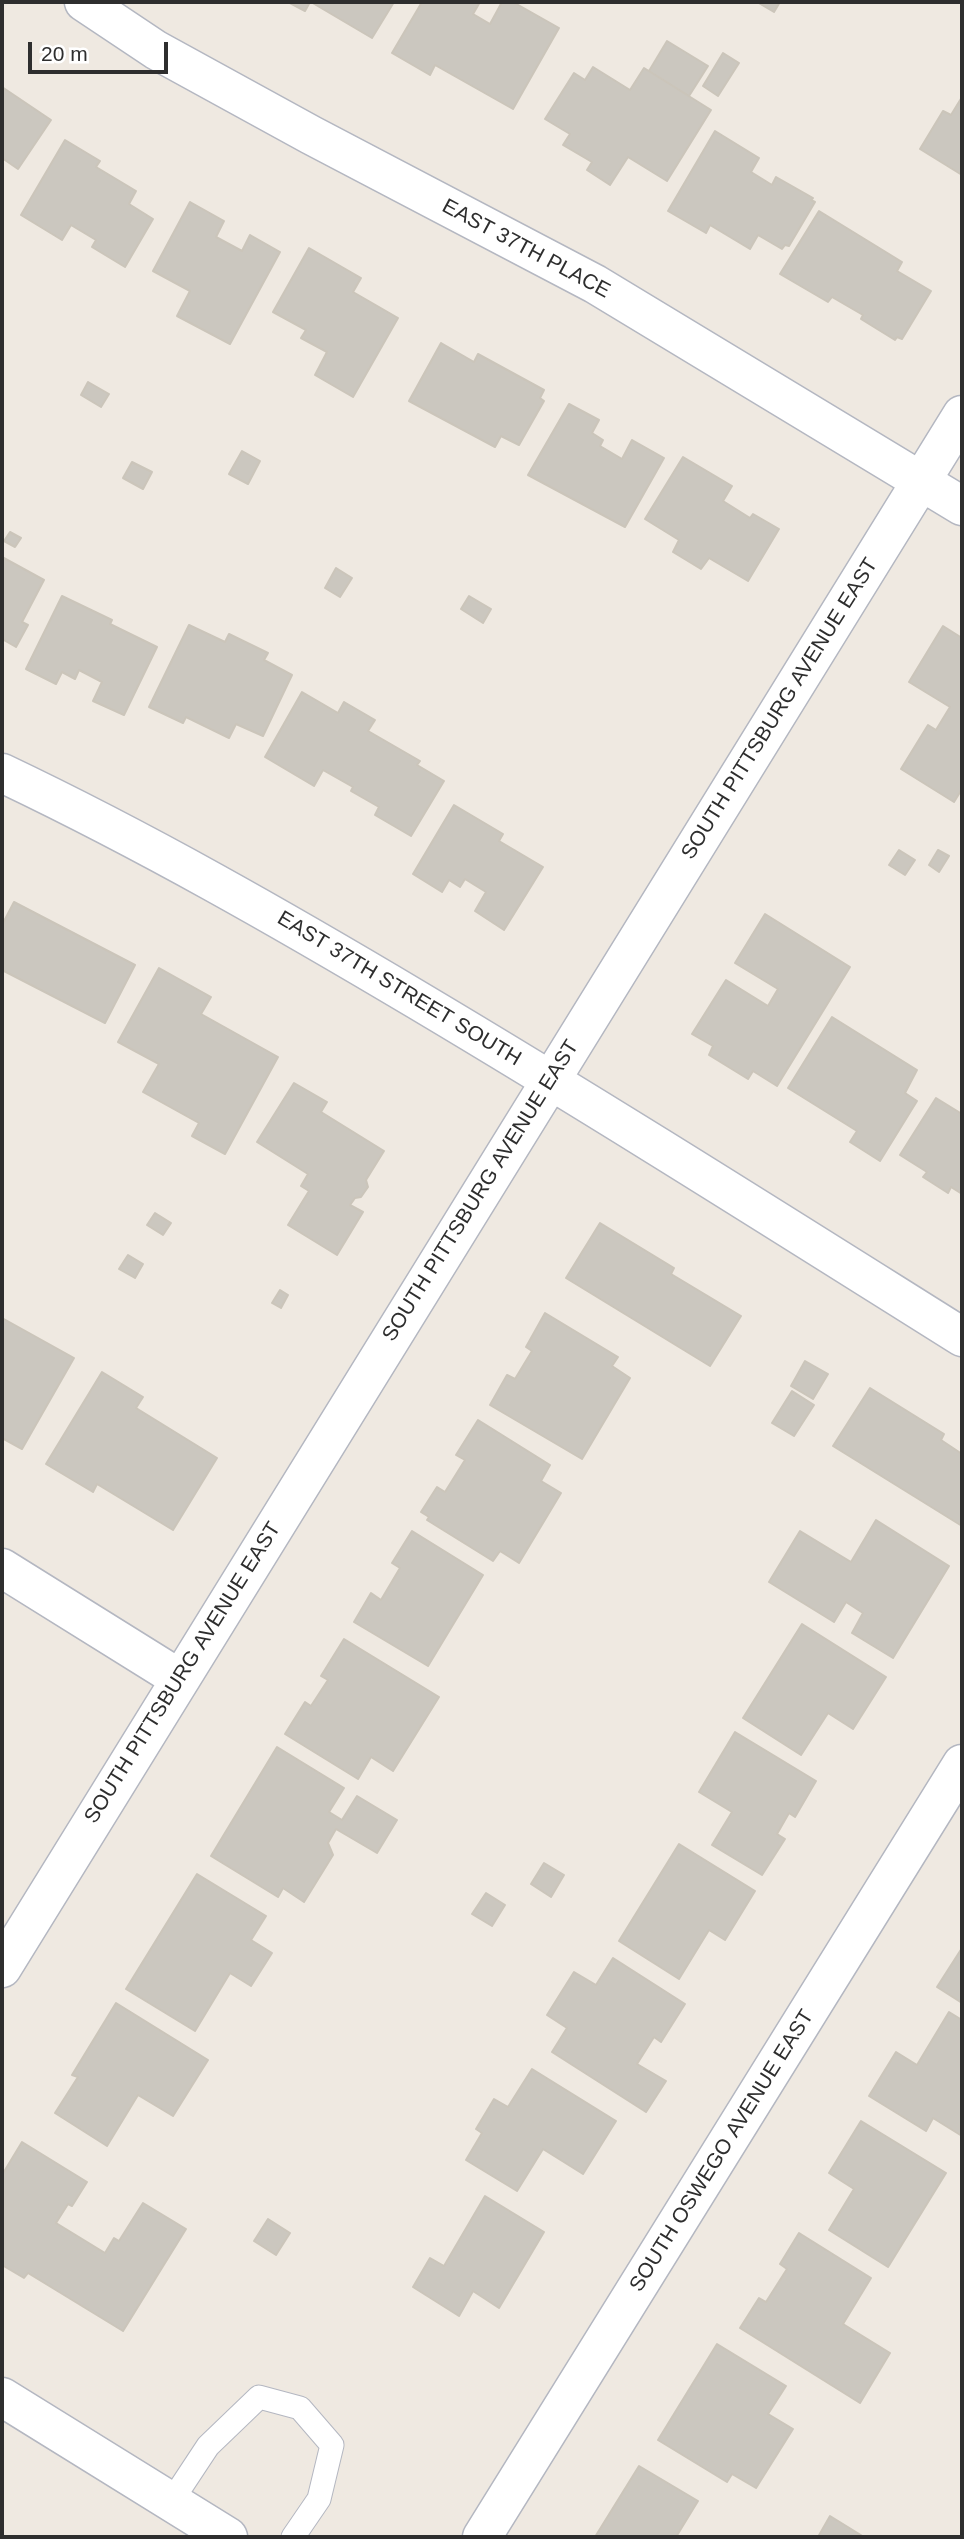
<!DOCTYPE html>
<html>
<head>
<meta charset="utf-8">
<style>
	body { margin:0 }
	#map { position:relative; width:964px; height:2539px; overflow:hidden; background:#efe9e1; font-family:Helvetica,sans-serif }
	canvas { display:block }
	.frame { position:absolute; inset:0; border:4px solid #2e2e2e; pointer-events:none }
	.scale { position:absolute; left:28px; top:42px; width:140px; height:32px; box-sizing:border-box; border:4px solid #2e2e2e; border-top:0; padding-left:9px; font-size:21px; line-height:24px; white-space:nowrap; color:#2e2e2e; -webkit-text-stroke:5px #fff; paint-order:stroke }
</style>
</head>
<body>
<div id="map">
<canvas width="964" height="2539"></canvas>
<div class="frame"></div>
<div class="scale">20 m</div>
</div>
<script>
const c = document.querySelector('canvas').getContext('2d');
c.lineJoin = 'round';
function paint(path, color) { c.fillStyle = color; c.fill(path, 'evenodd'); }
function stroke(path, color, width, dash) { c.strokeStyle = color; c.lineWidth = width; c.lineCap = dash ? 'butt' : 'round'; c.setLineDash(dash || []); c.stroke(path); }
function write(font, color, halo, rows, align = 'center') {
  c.font = font + ' Helvetica,sans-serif'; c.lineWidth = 7; c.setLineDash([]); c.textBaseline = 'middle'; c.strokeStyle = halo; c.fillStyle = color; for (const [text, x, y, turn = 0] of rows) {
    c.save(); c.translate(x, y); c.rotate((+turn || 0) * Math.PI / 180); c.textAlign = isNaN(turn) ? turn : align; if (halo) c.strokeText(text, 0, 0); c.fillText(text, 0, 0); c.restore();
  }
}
const building = new Path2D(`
	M 288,2 L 310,2 L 305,11 Z
	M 311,2 L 394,2 L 372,38 Z
	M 422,2 L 480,2 L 473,14 L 490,24 L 502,2 L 513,2 L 559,28 L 513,109 L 435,65 L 430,75 L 392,53 Z
	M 757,2 L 780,2 L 774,12 Z
	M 667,41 L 708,66 L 689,96 L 649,71 Z
	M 723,53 L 739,63 L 718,96 L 703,86 Z
	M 593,67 L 630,90 L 644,68 L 711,110 L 667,181 L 628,157 L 610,185 L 587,170 L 592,162 L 563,145 L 570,134 L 545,119 L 574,73 L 585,80 Z
	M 2,87 L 51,120 L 18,169 L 2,158 Z
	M 962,97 L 962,175 L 920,149 L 943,111 L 951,115 Z
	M 715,131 L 759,158 L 751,172 L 772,185 L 776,177 L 813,198 L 811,200 L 815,202 L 789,246 L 785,245 L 782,249 L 758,235 L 750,249 L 710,225 L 706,233 L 668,211 Z
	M 65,140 L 100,161 L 96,167 L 136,191 L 129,204 L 153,219 L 125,267 L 92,247 L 96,240 L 71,225 L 62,240 L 21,215 Z
	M 190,202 L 224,221 L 216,237 L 242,251 L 250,235 L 280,252 L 230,344 L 177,316 L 190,291 L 153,271 Z
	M 819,211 L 902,262 L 897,271 L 931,291 L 902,339 L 897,337 L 895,340 L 861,319 L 863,315 L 832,297 L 828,302 L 780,274 Z
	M 309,248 L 361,278 L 353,292 L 398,318 L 353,397 L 315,375 L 327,352 L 301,338 L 306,330 L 273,312 Z
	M 441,343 L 474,362 L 478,354 L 544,390 L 540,398 L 544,401 L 519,445 L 501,436 L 495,447 L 409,401 Z
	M 88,382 L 109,394 L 101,407 L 81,395 Z
	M 569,404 L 599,420 L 592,433 L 603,440 L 600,446 L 622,459 L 632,440 L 664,458 L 625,527 L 528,475 Z
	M 242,451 L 260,461 L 248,484 L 229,474 Z
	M 683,457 L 732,486 L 723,501 L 750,518 L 753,514 L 779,529 L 748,581 L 709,558 L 701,569 L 673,552 L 679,540 L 645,519 Z
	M 132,462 L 152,472 L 143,489 L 123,478 Z
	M 10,532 L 21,538 L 15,547 L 4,541 Z
	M 2,557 L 44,580 L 22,622 L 28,625 L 16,647 L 2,639 Z
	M 336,568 L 352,578 L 340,597 L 325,588 Z
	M 62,596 L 112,620 L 110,624 L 157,647 L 124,715 L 93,701 L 102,682 L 79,670 L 75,679 L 62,672 L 56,684 L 26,669 Z
	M 469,596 L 491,609 L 483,623 L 461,609 Z
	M 189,625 L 225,642 L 229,634 L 268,653 L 264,660 L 292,675 L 263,736 L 236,724 L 229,738 L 186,717 L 183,723 L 149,707 Z
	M 943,626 L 962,638 L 962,789 L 954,802 L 901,769 L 928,725 L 936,730 L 950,707 L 909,682 Z
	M 302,692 L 338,713 L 344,702 L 375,720 L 368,731 L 420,761 L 417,765 L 444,781 L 411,836 L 375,815 L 379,807 L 351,791 L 353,787 L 323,770 L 314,786 L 265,757 Z
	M 454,805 L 503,834 L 499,841 L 543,867 L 504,930 L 475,911 L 486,892 L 465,879 L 460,887 L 449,880 L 442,892 L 413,874 Z
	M 899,850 L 915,860 L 905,875 L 889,865 Z
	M 938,850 L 949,856 L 939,872 L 929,865 Z
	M 14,902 L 135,965 L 105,1023 L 2,970 L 2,925 Z
	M 765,914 L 850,967 L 777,1086 L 753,1071 L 748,1079 L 709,1055 L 713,1046 L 692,1034 L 726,980 L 768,1006 L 778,989 L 735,963 Z
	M 159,968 L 211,997 L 201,1014 L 278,1057 L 225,1154 L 192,1136 L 199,1123 L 143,1092 L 159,1064 L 118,1042 Z
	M 832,1017 L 917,1070 L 905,1093 L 917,1101 L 880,1161 L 850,1142 L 857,1131 L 788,1088 Z
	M 294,1083 L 327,1102 L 321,1112 L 384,1151 L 366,1180 L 368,1187 L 361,1197 L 355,1198 L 350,1205 L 363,1212 L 337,1255 L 288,1225 L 309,1191 L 301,1186 L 308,1174 L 257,1142 Z
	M 936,1098 L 962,1114 L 962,1194 L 951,1187 L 948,1193 L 923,1177 L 927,1172 L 900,1155 Z
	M 155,1213 L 171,1223 L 163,1235 L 147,1225 Z
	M 600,1223 L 674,1268 L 671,1274 L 741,1316 L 710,1366 L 566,1278 Z
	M 128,1255 L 143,1264 L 135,1278 L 119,1269 Z
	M 280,1290 L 288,1295 L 281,1308 L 272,1303 Z
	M 545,1313 L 618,1357 L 612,1366 L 630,1378 L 582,1459 L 490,1405 L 507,1375 L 515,1379 L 532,1351 L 526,1347 Z
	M 2,1318 L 74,1358 L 22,1449 L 2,1438 Z
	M 805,1361 L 828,1374 L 813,1399 L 791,1386 Z
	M 102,1372 L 143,1397 L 136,1408 L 217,1458 L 173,1530 L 97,1484 L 93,1492 L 46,1464 Z
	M 870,1388 L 944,1434 L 941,1440 L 962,1454 L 962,1526 L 833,1446 Z
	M 792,1391 L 814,1405 L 794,1436 L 772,1423 Z
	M 478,1420 L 550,1465 L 541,1481 L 561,1493 L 519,1563 L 500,1551 L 493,1561 L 427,1520 L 429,1517 L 421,1512 L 437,1487 L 445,1492 L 465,1460 L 456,1455 Z
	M 876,1520 L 949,1566 L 893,1658 L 852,1633 L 863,1613 L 846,1602 L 834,1622 L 769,1582 L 800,1531 L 851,1562 Z
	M 412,1531 L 483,1575 L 428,1666 L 354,1622 L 371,1593 L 381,1600 L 400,1568 L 392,1563 Z
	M 802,1624 L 886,1677 L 853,1729 L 828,1713 L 801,1755 L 743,1718 Z
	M 344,1639 L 439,1697 L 393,1771 L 371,1757 L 358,1779 L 285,1734 L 305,1702 L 311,1706 L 328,1680 L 321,1676 Z
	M 735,1732 L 816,1781 L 795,1817 L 789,1813 L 777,1834 L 785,1839 L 762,1875 L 712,1845 L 732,1812 L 699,1792 Z
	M 277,1747 L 344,1788 L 329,1812 L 342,1820 L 357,1796 L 397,1820 L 377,1853 L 336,1829 L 328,1843 L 333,1855 L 304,1902 L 283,1888 L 278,1897 L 211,1856 Z
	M 679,1844 L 755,1891 L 725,1940 L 709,1930 L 679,1979 L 619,1941 Z
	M 544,1863 L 564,1875 L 551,1897 L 531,1884 Z
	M 197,1874 L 266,1916 L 251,1940 L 272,1953 L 251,1986 L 230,1973 L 195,2031 L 126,1989 Z
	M 486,1893 L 505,1905 L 492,1926 L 472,1914 Z
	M 962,1948 L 962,2003 L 937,1987 Z
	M 613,1958 L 685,2004 L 661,2042 L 654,2037 L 637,2064 L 666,2081 L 646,2112 L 552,2052 L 567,2028 L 547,2015 L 574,1972 L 596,1985 Z
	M 116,2003 L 208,2060 L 173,2116 L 138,2095 L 107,2146 L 55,2113 L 78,2077 L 72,2075 Z
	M 949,2012 L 962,2020 L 962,2136 L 933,2118 L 926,2131 L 869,2096 L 896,2052 L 917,2065 Z
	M 532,2069 L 616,2121 L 583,2174 L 543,2149 L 517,2191 L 466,2160 L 482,2133 L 476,2129 L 494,2099 L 508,2107 Z
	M 861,2121 L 946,2173 L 888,2267 L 829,2230 L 854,2189 L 829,2173 Z
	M 22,2142 L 87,2182 L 72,2206 L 68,2204 L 56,2223 L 105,2253 L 114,2238 L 119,2241 L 143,2203 L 186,2229 L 123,2331 L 28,2273 L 24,2278 L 2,2265 L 2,2175 Z
	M 485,2196 L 544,2232 L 499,2308 L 473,2291 L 459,2316 L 413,2287 L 430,2258 L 444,2266 Z
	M 268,2219 L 290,2233 L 276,2255 L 254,2241 Z
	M 799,2233 L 871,2278 L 843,2324 L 890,2353 L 860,2403 L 740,2328 L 759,2298 L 766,2302 L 787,2269 L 780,2264 Z
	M 717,2344 L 786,2386 L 768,2414 L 793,2429 L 756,2488 L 732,2474 L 727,2482 L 658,2440 Z
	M 639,2466 L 698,2501 L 676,2537 L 595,2537 Z
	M 830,2516 L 864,2537 L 818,2537 Z`);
const service = new Path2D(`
	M 171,2502 L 208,2446 L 259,2397 L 300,2408 L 332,2445 L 319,2499 L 293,2537`);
const minor = new Path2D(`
	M 84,2 L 156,50 L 311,135 L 595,284 L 962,506
	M 2,773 C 145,841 283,920 419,1001 C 602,1110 782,1224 962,1337
	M 2,1568 L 180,1679
	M 2,1968 L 962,415
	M 482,2537 L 962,1764`);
const tertiary = new Path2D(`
	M 2,2397 L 228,2537`);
const streetNames = [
	["EAST 37TH PLACE",526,249,28],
	["SOUTH PITTSBURG AVENUE EAST",780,709,-58],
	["EAST 37TH STREET SOUTH",399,989,31],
	["SOUTH PITTSBURG AVENUE EAST",481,1191,-58],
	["SOUTH PITTSBURG AVENUE EAST",183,1673,-58],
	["SOUTH OSWEGO AVENUE EAST",722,2151,-58]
];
paint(building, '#cbc7bf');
stroke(building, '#cbc5ba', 2);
stroke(service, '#b4b7c1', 25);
stroke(minor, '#b4b7c1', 41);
stroke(tertiary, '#b4b7c1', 41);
stroke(service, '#fff', 23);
stroke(minor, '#fff', 38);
stroke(tertiary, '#fff', 38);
write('21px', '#2e2e2e', '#fff', streetNames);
</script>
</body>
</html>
